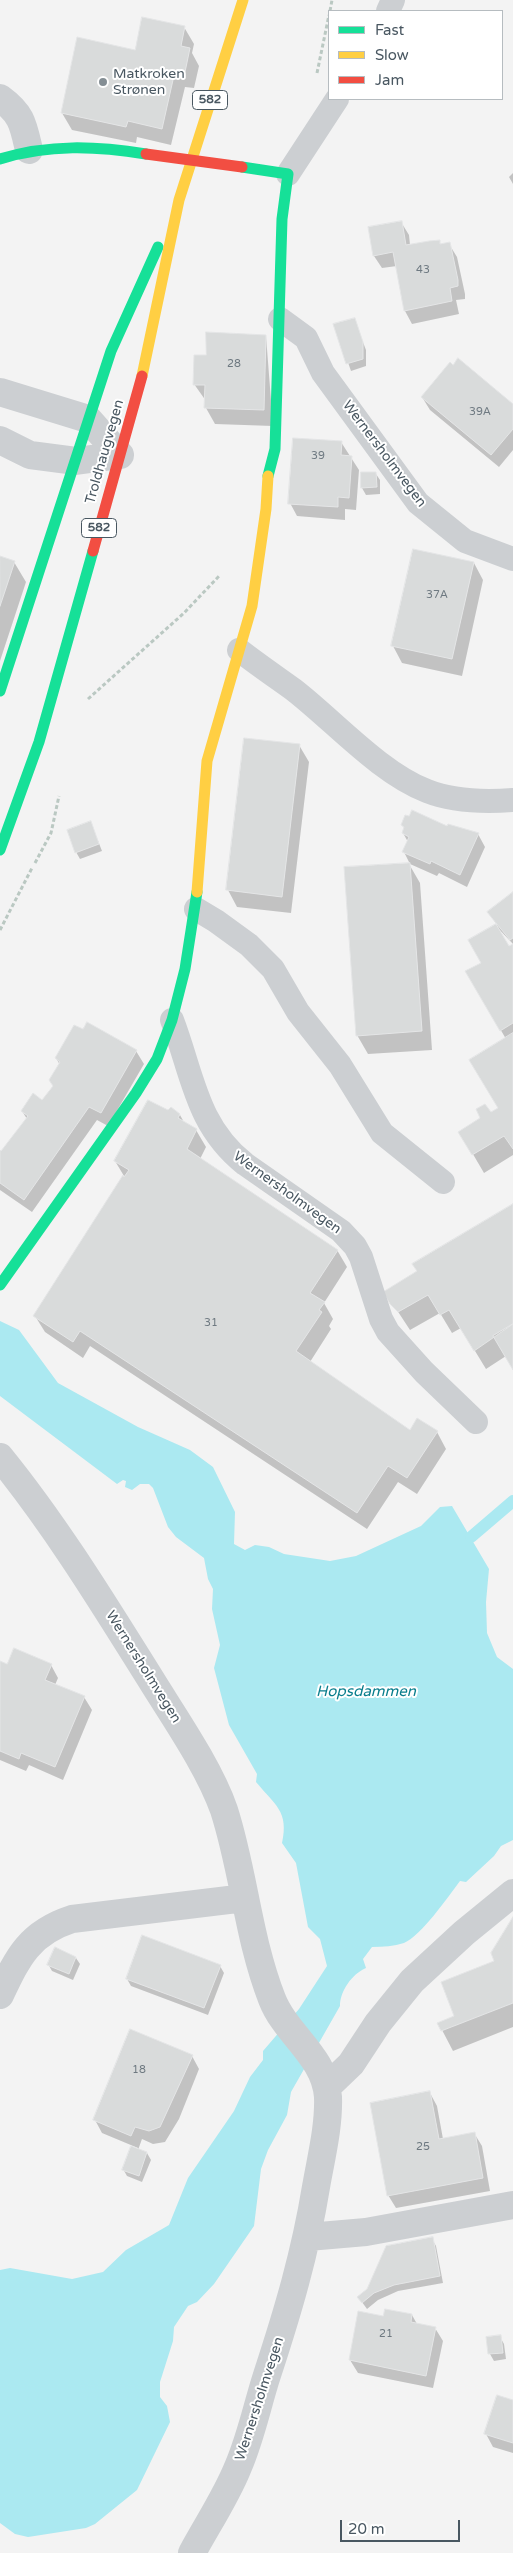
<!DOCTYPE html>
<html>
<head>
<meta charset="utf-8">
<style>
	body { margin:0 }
	#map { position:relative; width:513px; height:2553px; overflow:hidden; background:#f3f3f3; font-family:"Varela Round",sans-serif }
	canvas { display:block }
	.legend { position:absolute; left:328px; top:10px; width:175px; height:90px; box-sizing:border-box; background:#fff; border:1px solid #b6bcc0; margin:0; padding:6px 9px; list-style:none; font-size:15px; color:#495761 }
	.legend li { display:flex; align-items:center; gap:10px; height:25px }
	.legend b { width:25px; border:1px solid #b6bcc0 }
	.scale { position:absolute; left:340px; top:2520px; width:120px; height:22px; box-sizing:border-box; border:2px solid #495761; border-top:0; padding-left:6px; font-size:15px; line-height:18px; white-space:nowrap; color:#495761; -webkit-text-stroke:4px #fff; paint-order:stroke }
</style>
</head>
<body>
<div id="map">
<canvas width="513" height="2553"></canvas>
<ul class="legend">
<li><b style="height:6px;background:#16e098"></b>Fast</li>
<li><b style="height:6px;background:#ffcf43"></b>Slow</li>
<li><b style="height:6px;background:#f24e42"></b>Jam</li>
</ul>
<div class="scale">20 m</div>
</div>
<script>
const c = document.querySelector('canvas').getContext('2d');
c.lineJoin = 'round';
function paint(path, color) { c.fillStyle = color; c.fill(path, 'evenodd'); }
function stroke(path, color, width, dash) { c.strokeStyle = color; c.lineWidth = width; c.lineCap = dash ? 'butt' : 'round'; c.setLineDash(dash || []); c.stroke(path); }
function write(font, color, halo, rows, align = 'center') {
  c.font = font + ' "Varela Round",sans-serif'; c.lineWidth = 4; c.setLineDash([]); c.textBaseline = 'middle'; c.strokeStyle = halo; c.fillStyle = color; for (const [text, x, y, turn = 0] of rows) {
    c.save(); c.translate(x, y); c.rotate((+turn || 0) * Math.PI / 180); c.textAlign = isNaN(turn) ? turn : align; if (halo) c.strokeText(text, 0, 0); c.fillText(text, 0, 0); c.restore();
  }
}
const water = new Path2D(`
	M 0,1321 L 19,1330 L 58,1383 L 138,1427 L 190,1450 L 213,1467 L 235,1512 L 234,1544 L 245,1550 L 255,1545 L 269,1547 L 284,1554 L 330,1561 L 356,1556 L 421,1526 L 440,1507 L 452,1506 L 489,1569 L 486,1602 L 487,1633 L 497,1657 L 513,1669 L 513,1840 L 501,1846 L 494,1856 L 466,1882 L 460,1881 C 448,1897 421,1936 404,1943 C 394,1946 383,1947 372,1947 L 363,1959 L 366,1968 C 352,1974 340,1991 340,2006 L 291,2092 L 287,2115 L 268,2150 L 261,2169 L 254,2226 L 214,2284 L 197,2302 L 188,2306 L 174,2327 L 173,2341 L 160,2382 L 160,2397 L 167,2406 L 170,2422 L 137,2490 L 95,2524 L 86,2528 L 28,2537 L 15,2534 L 0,2523 L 0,2270 L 10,2268 L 72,2279 L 103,2272 L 126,2250 L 169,2225 L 188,2178 L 234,2111 L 250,2077 L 263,2060 L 263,2051 L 299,2009 L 327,1966 L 320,1939 L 308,1927 L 296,1863 L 282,1843 C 289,1811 275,1805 256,1782 L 257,1774 L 229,1725 L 214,1668 L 220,1645 L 212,1609 L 213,1589 L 208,1579 L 204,1558 L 176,1537 L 168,1527 L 153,1488 L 149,1484 L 140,1484 L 132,1490 L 125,1487 L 126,1481 L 123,1480 L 117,1484 L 0,1396 Z`);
const shadow = new Path2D(`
	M 184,27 L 194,44 L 192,53 L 199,66 L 194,88 L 185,87 L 171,145 L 137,137 L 136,143 L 72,130 L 62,113 L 136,51 Z
	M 513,173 L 513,184 L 509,177 Z
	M 401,222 L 409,235 L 410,245 L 439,241 L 441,245 L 449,244 L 457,257 L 465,294 L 465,299 L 456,300 L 459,314 L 412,324 L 405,311 L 397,266 L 382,268 L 374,256 Z
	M 354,319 L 366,350 L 366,366 L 351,371 L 335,325 Z
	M 266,336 L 273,426 L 215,424 L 206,408 L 206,401 L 194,384 L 207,356 Z
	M 422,397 L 513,405 L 513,450 L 499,467 L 430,410 Z
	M 341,442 L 359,470 L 356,510 L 345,509 L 345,520 L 297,516 L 290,503 Z
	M 376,474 L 380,480 L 380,494 L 366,495 L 362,488 Z
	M 0,557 L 14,562 L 26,582 L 0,661 Z
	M 474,563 L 483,580 L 462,676 L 402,663 L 393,646 Z
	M 299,745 L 309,762 L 291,913 L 237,907 L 228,890 Z
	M 91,823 L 102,851 L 80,859 L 76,852 Z
	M 402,825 L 448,828 L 478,834 L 485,847 L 467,887 L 439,873 L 437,876 L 410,864 L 404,852 L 408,842 L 403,833 L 405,829 Z
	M 409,864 L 420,883 L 432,1050 L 368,1054 L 357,1035 Z
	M 513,893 L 513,944 L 496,926 L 509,948 L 513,945 L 513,1155 L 484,1173 L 460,1132 L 499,1108 L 506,1039 L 467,972 L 483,963 L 470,941 L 497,925 L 489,913 Z
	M 88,1023 L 136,1051 L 144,1064 L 108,1126 L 97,1120 L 32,1212 L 0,1190 L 0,1152 L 2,1153 L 27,1119 L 22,1111 L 43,1102 L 54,1086 L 60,1065 L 56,1058 Z
	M 180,1115 L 185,1124 L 196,1130 L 206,1147 L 200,1159 L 337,1250 L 347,1267 L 324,1303 L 333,1319 L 329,1326 L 331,1329 L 310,1362 L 410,1432 L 437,1432 L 446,1449 L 417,1494 L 398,1482 L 367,1529 L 90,1346 L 83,1358 L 45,1332 L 35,1316 L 124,1176 L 115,1161 Z
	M 513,1205 L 513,1368 L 506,1356 L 486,1369 L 461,1328 L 452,1333 L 440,1313 L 410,1330 L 385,1292 L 418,1272 Z
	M 0,1663 L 7,1666 L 51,1665 L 58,1678 L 55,1685 L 84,1697 L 92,1710 L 63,1780 L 29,1765 L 26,1771 L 0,1760 Z
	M 513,1919 L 513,2027 L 453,2051 L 442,2030 L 455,2017 L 496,1962 Z
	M 76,1958 L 80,1964 L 73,1980 L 52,1971 L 48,1964 Z
	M 220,1966 L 224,1973 L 208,2015 L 131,1986 L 127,1979 Z
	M 192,2056 L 199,2069 L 179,2119 L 165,2142 L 153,2144 L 142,2139 L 138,2150 L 147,2153 L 151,2160 L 142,2182 L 127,2176 L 123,2169 L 138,2148 L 102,2133 L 95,2120 Z
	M 430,2093 L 437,2106 L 443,2139 L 474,2133 L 482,2146 L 490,2191 L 396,2208 L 388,2195 Z
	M 432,2239 L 436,2246 L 443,2283 L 398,2291 L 378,2300 L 367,2309 L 359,2298 Z
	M 412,2315 L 417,2324 L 435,2328 L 443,2341 L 433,2388 L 358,2373 L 350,2360 L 384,2318 Z
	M 500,2337 L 504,2344 L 506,2359 L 494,2361 L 490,2354 L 488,2338 Z
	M 513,2401 L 513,2453 L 493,2447 L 486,2434 Z`);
const stream = new Path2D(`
	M 471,1537 L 513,1501`);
const building = new Path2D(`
	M 142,17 L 185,26 L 181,46 L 190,48 L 185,72 L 175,71 L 162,129 L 128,121 L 126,127 L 61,113 L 77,37 L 135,50 Z
	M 402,221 L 406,245 L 429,241 L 440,240 L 440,244 L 450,242 L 458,280 L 458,286 L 450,288 L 452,301 L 404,311 L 393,252 L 373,256 L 368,227 Z
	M 355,318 L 363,342 L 363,359 L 346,364 L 333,324 Z
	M 206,332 L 266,335 L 264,410 L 204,408 L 205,385 L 193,385 L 194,355 L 206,355 Z
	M 458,358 L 513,404 L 513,429 L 491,455 L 421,397 L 450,362 L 453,365 Z
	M 293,438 L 342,441 L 341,455 L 352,456 L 349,498 L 338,497 L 338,507 L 288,504 Z
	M 361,472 L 376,472 L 377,487 L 361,488 Z
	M 413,549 L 474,562 L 452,659 L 391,646 Z
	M 0,556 L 15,561 L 0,606 Z
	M 244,738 L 300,744 L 282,897 L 226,890 Z
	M 412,810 L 447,826 L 448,824 L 479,833 L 460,875 L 431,861 L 430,864 L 402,852 L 409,837 L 402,833 L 404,827 L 401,825 L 405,815 L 409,816 Z
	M 91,821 L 99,844 L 75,853 L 67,830 Z
	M 410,863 L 422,1031 L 356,1036 L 344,867 Z
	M 513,892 L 513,938 L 510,940 L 487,912 Z
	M 496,924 L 509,946 L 513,944 L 513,1023 L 500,1031 L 465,971 L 481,963 L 468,940 Z
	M 87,1022 L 137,1050 L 101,1113 L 89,1107 L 24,1200 L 0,1183 L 0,1150 L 1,1151 L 28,1116 L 21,1111 L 33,1093 L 42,1100 L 53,1086 L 49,1080 L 60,1062 L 55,1058 L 74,1025 L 83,1029 Z
	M 513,1033 L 513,1149 L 504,1136 L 472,1155 L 458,1132 L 480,1118 L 476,1109 L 485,1104 L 491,1112 L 498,1108 L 469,1060 Z
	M 148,1100 L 168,1110 L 171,1107 L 180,1114 L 178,1118 L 197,1129 L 187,1149 L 338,1250 L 310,1293 L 325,1302 L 319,1310 L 322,1312 L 296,1351 L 410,1430 L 417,1418 L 438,1431 L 407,1478 L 388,1466 L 357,1513 L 80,1331 L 73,1342 L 33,1316 L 123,1175 L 124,1177 L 129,1170 L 114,1161 Z
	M 513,1204 L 513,1324 L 474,1351 L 449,1310 L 440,1315 L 428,1295 L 398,1312 L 390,1304 L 383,1292 L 417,1271 L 412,1264 Z
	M 513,1324 L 513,1370 L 493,1336 Z
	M 14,1648 L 52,1664 L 45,1680 L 85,1696 L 55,1767 L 21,1753 L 19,1759 L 0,1751 L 0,1661 L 7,1664 Z
	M 513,1917 L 513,2003 L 441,2031 L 437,2023 L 454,2016 L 441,1982 L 494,1961 L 491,1953 Z
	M 142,1935 L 221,1965 L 204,2008 L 126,1979 Z
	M 55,1947 L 76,1957 L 69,1974 L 47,1965 Z
	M 130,2029 L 193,2055 L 160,2127 L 149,2131 L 135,2127 L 131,2136 L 93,2120 Z
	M 430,2091 L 439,2139 L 475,2132 L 483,2178 L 387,2196 L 370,2103 Z
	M 131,2146 L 147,2152 L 139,2176 L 122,2170 Z
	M 433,2237 L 440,2276 L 394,2285 L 374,2293 L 362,2303 L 357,2297 L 367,2289 L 386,2246 Z
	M 385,2309 L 412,2314 L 411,2322 L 436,2327 L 426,2376 L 349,2360 L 358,2311 L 383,2316 Z
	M 501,2335 L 503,2353 L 488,2354 L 486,2337 Z
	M 497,2395 L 513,2400 L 513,2443 L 484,2434 Z`);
const path = new Path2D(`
	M 330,11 L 332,0
	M 317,73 L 329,15
	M 88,699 L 184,613 L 220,575
	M 35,863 L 51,833 L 59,796
	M 0,930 L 32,868`);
const lane = new Path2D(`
	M 388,11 L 393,0
	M 288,174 L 337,99
	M 280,319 L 306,338 L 323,373 L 418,503 L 465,541 L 513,559
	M 239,650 C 257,664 276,677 294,690 C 334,721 380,773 427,791 C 452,801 486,802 513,800
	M 196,909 L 216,921 L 249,945 L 273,969 L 298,1012 L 340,1065 L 382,1133 L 443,1182
	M 172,1020 C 193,1075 196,1125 245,1164 L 341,1231 L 355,1246 L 361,1257 L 381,1319 L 388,1332 L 424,1372 L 476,1422`);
const street = new Path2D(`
	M 0,98 C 22,114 23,124 29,150
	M 0,392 L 88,419 L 120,455
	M 0,440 L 30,455 L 76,461 L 120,455
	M 0,1457 C 56,1526 103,1603 150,1678 C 174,1717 209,1767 224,1810 C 244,1872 248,1938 272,1999 C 286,2035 325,2056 328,2097 C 329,2127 321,2158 316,2187 C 305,2254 288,2311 267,2375 C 257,2406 251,2437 238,2467 C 226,2497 207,2525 192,2553
	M 0,1995 C 18,1957 29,1933 72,1919 L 245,1898
	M 327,2087 L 351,2064 L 378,2023 L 412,1981 L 464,1933 L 513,1893
	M 308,2237 L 366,2232 L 513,2205`);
const fast = new Path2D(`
	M 0,159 C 49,144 96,146 146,154
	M 242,167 L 288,174 L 282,219 L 275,449 L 268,476
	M 0,691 L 111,351 L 158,247
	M 0,850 L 39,742 L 93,551
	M 0,1285 L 136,1093 L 157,1059 L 172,1020 L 185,969 L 197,892`);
const slow = new Path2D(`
	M 142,376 L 179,200 L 243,0
	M 197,892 L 207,761 L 252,606 L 266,509 L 268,476`);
const jam = new Path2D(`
	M 93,551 L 142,376`);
const jamBridge = new Path2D(`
	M 146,154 L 242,167`);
const markers = [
	[103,82,5,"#848e94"]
];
const numberNames = [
	["43",423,270],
	["28",234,364],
	["39A",480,412],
	["39",318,456],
	["37A",437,595],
	["31",211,1323],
	["18",139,2070],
	["25",423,2147],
	["21",386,2334]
];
const shields = [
	[210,100,35],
	[99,528,35]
];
const shieldNames = [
	["582",210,100],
	["582",99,528]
];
const poiNames = [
	["Matkroken",113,74],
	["Strønen",113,90]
];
const streetNames = [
	["Troldhaugvegen",105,452,-74],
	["Wernersholmvegen",384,454,53],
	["Wernersholmvegen",287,1193,36],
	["Wernersholmvegen",143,1667,58],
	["Wernersholmvegen",260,2399,-72]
];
const waterNames = [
	["Hopsdammen",366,1692]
];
paint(water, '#abe9f1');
paint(shadow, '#0003');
stroke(stream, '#abe9f1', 12);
paint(building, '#d9dbdb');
stroke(building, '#e4e5e6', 1);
stroke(path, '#bac8c2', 3, [4, 2.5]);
stroke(lane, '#cccfd2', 24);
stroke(street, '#cccfd2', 28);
stroke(fast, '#16e098', 11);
stroke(slow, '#ffcf43', 11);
stroke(jam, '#f24e42', 11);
stroke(jamBridge, '#f24e42', 11);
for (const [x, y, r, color] of markers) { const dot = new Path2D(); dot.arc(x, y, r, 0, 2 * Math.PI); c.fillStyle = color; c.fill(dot); stroke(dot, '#fff', 2); }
write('11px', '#6e7981', null, numberNames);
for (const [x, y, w] of shields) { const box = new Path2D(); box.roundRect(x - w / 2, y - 9.5, w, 19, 4); c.fillStyle = '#fff'; c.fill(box); stroke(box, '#495761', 1); }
write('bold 12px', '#495761', null, shieldNames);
write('14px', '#495761', '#fff', poiNames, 'left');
write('14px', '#495761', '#fff', streetNames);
write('italic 15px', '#0a7e8d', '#fff', waterNames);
</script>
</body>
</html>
